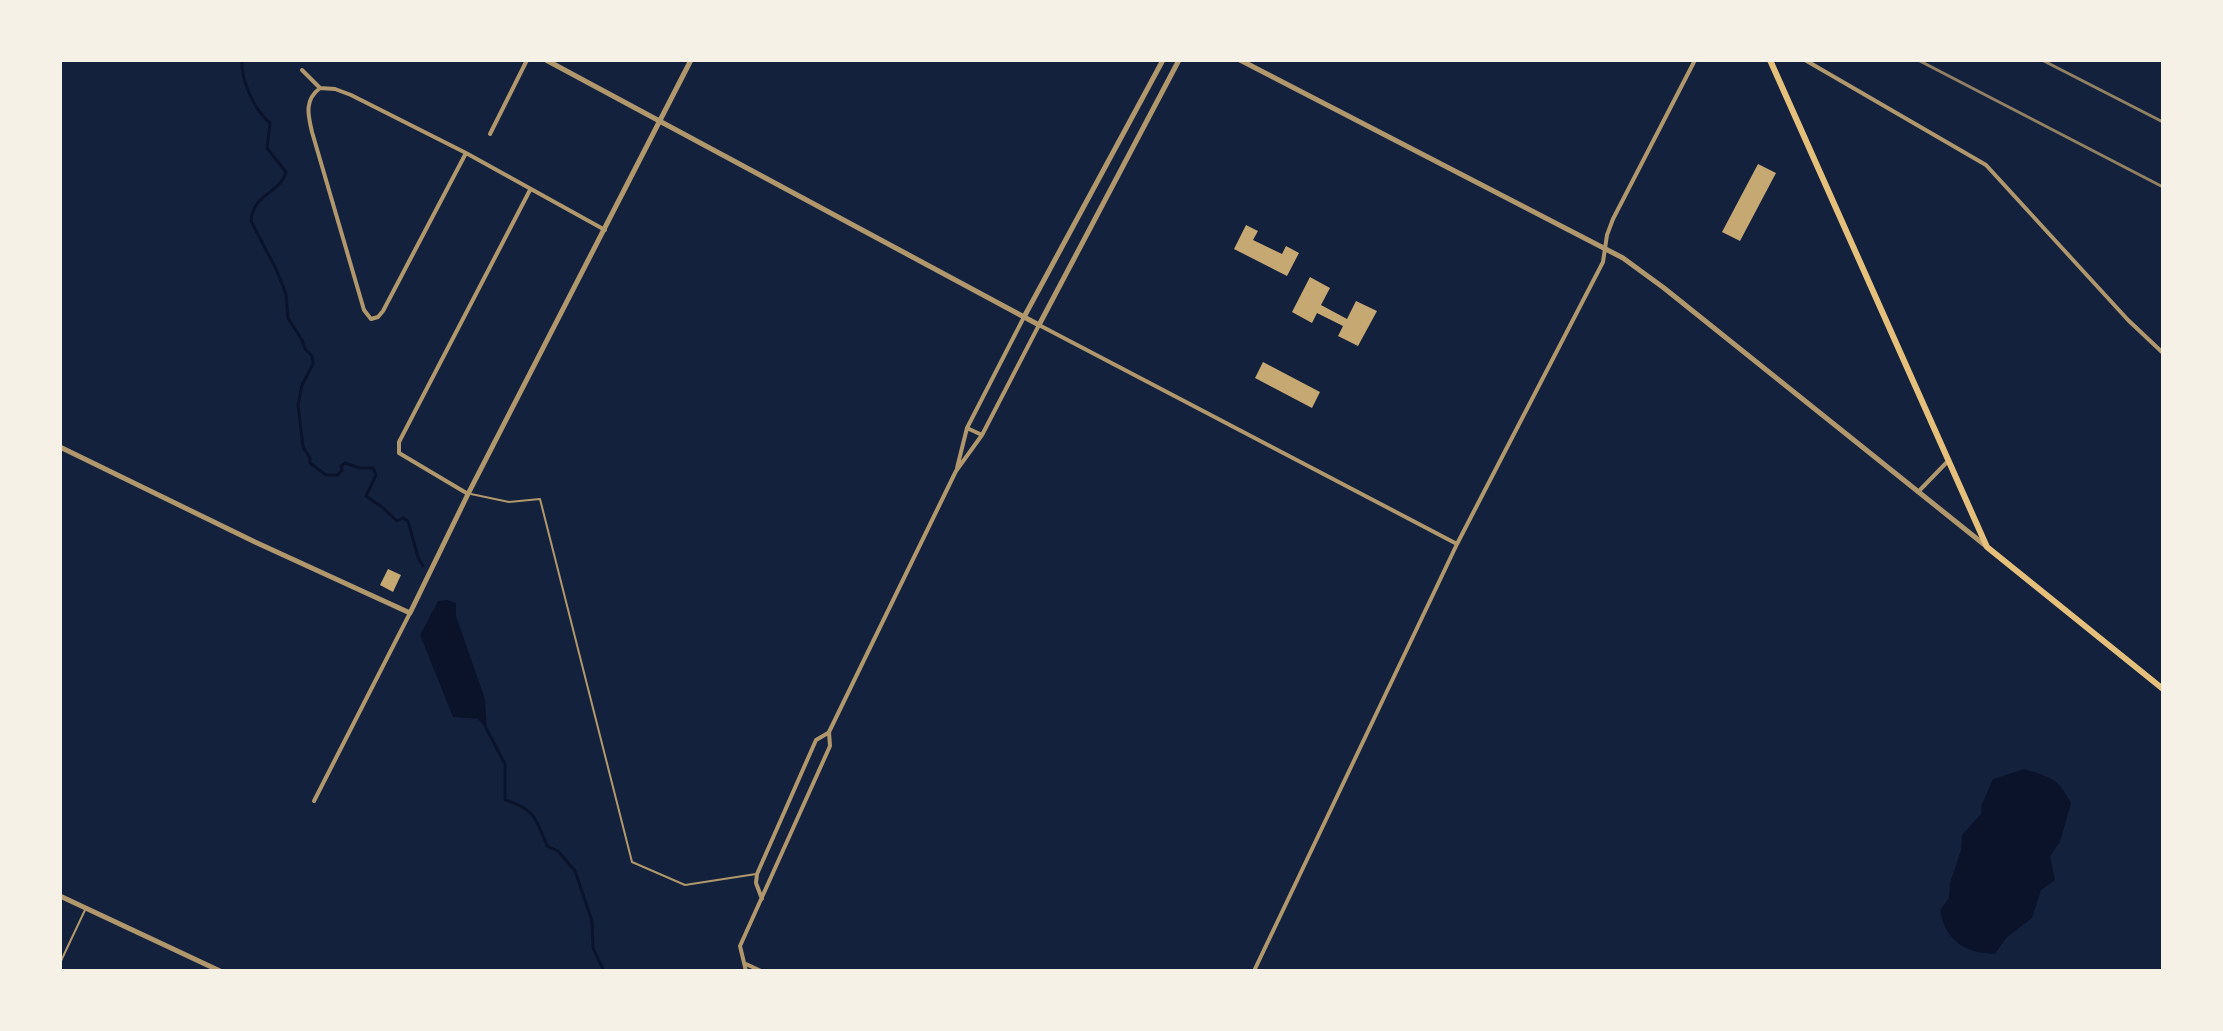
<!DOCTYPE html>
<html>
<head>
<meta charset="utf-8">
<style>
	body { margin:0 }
	#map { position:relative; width:2223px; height:1031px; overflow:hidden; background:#14213d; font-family:"Exo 2",sans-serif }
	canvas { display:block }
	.frame { position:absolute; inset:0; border:62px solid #f6f1e7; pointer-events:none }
</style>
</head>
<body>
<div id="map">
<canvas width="2223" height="1031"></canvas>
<div class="frame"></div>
</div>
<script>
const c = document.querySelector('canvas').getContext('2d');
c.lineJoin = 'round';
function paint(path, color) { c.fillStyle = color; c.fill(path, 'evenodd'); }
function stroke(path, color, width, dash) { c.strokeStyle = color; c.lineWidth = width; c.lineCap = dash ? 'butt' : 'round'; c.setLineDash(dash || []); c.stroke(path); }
const water = new Path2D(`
	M 447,600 L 456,603 L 456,616 L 485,699 L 487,730 L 478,719 L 453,717 L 420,635 L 438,601 Z
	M 2024,769 C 2050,777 2058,778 2071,803 L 2060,842 L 2050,856 L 2055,880 L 2041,890 L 2032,918 L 2006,938 L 1995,954 C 1964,953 1945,940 1940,910 L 1949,898 L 1950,883 L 1961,850 L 1962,835 L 1981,814 L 1982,804 L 1993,779 Z`);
const stream = new Path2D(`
	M 242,60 C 241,80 254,110 270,123 L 267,148 L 286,172 C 281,193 253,193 251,221 L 277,271 L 286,294 L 288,318 L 302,340 L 305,349 L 312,356 L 313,364 L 302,385 L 298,405 L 303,447 L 310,458 L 310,463 L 326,475 L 338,475 L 342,470 L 341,466 L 345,463 L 360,468 L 373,468 L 376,475 L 366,496 L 382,507 L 397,521 L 403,518 L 408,521 L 418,557 L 423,566
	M 486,728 L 505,764 L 505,800 C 534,808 537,820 547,846 L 558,851 L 575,871 L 592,921 L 593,948 L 604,971`);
const building = new Path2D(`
	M 1758,164 L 1776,173 L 1740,241 L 1722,232 Z
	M 1246,225 L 1258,231 L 1253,240 L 1282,254 L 1286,246 L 1299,253 L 1287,276 L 1234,249 Z
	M 1310,277 L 1330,288 L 1321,305 L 1347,319 L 1356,301 L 1377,311 L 1358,346 L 1338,336 L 1343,326 L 1317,313 L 1312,323 L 1292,312 Z
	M 1263,362 L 1320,392 L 1312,408 L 1255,378 Z
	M 388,569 L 401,575 L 393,592 L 380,585 Z`);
const service = new Path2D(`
	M 471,494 L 509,502 L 540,499 L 632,862 L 685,885 L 756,874
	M 60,963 L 85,910`);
const minor = new Path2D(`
	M 1805,60 L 1986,165 L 2128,320 L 2163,353
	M 302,70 L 320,88 L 335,89 L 351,95 L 466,153 L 605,230
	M 320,88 C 304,100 308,115 312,132 L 364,310 L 371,319 L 378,317 L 383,311 L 466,153
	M 490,134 L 527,60
	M 967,428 L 982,435
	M 957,468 L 967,428 L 1024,317
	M 1918,492 L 1949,460
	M 468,494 L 399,453 L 399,442 L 530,190
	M 314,801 L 410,613
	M 762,899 L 756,883 L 757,874 L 816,740 L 828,733
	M 746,964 L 761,971
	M 746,971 L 740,946 L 830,746 L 829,732 L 956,471 L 982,435 L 1039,325 L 1457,544
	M 1254,971 L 1457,544 L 1603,262 L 1607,235 L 1613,219 L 1695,60`);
const tertiary = new Path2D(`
	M 546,60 L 1039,325 L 1179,60
	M 1240,60 L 1623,258 L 1664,288 L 1986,546
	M 1024,317 L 1163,60
	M 60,447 L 255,542 L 410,613 L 468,494 L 691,60
	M 60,896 L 220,971`);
const secondary = new Path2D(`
	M 1770,60 L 1987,547 L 2163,689`);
const rail = new Path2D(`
	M 1918,60 L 2163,187
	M 2042,60 L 2163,122`);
paint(water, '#0b132b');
stroke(stream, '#0b132b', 3);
paint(building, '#c6a872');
stroke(service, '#b1986c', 2);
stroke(minor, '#b1986c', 4);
stroke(tertiary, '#b1986c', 5);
stroke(secondary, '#e5c07b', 6);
stroke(rail, '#918062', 3);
</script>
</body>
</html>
